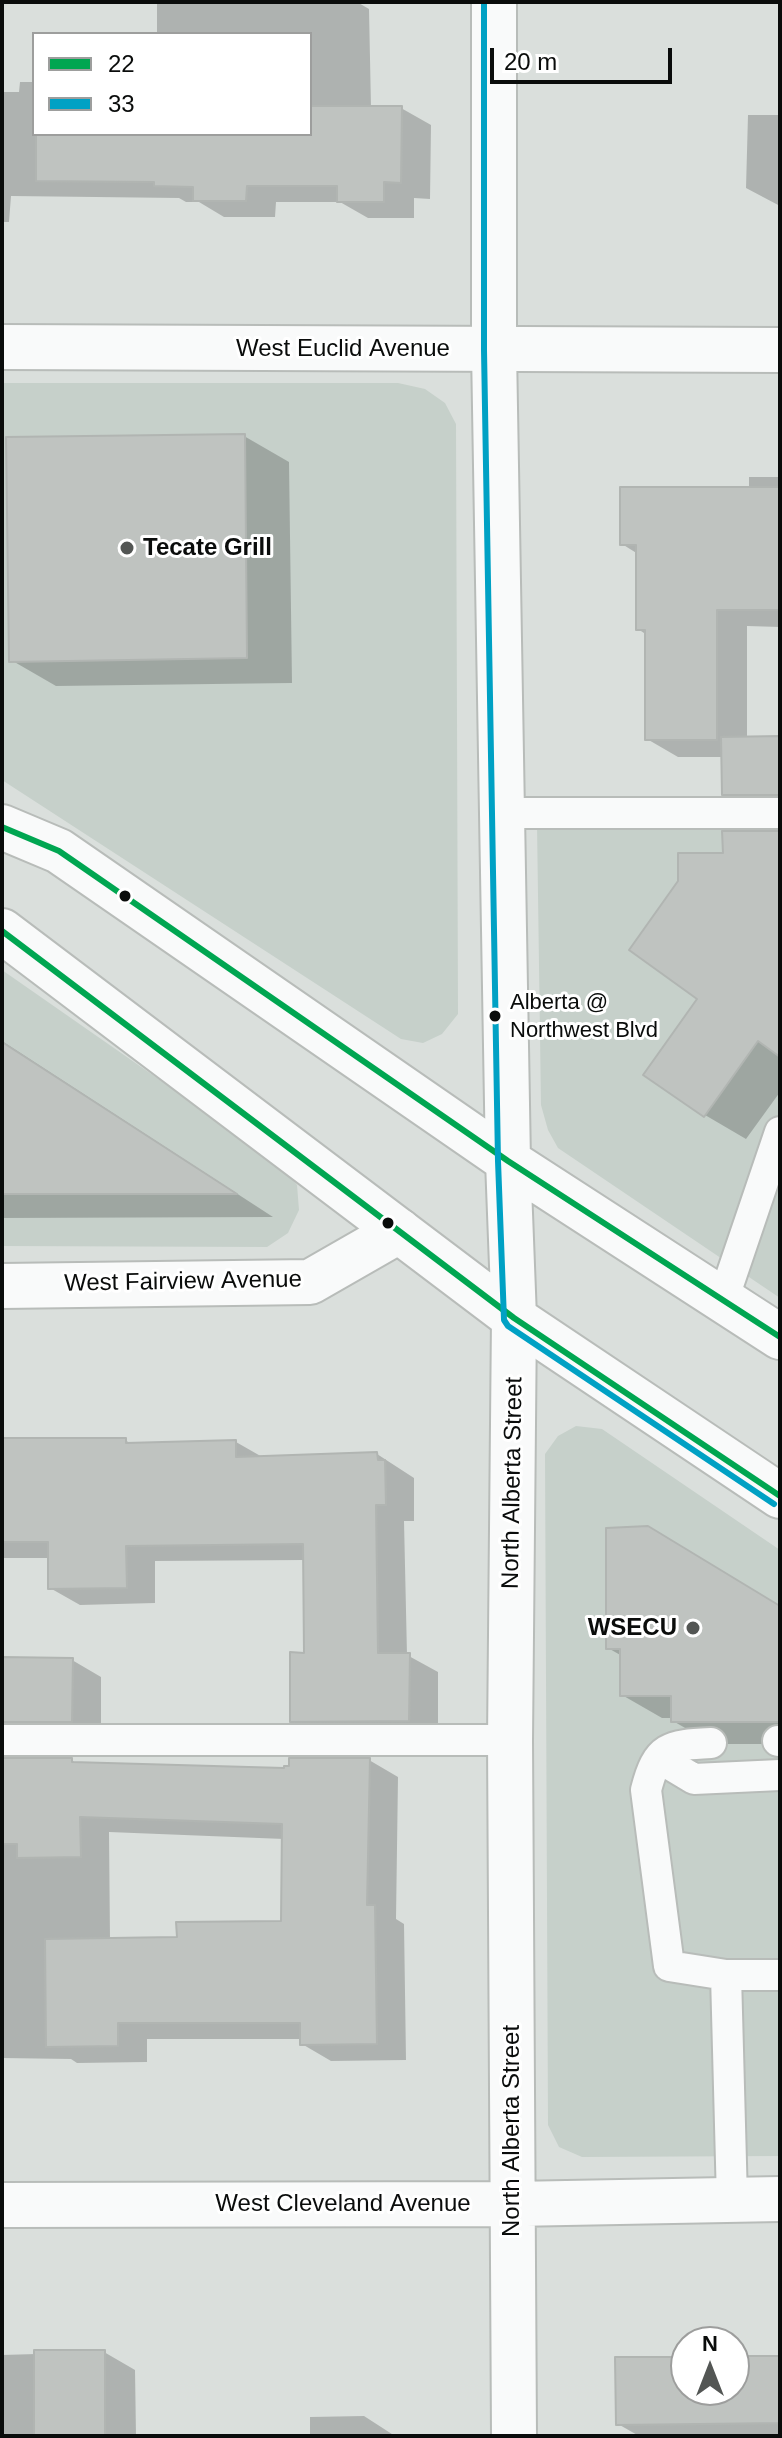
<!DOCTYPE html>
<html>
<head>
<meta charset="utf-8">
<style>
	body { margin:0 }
	#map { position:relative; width:782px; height:2438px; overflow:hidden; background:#dadfdc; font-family:Arial,sans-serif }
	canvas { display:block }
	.frame { position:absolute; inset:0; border:4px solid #0a0c0b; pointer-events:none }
	.legend { position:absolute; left:32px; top:32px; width:280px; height:104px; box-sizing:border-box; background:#fff; border:2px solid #9d9e9d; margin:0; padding:10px 14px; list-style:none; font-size:24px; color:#0a0c0b }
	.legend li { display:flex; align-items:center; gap:16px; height:40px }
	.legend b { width:40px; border:2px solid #9d9e9d }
	.north { position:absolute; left:670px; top:2326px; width:80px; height:80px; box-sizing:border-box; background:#fff; border:2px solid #9d9e9d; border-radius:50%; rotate:0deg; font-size:22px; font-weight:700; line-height:32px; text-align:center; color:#0a0c0b }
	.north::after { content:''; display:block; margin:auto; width:28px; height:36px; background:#535654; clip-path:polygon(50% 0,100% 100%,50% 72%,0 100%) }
	.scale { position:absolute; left:490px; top:48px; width:182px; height:36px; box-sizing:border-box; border:4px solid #0a0c0b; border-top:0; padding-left:10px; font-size:24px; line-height:28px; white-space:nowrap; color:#0a0c0b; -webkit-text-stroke:6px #fff; paint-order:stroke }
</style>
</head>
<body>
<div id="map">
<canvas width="782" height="2438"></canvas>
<div class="frame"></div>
<ul class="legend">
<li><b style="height:10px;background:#00a651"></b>22</li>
<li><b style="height:10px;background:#00a1c4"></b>33</li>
</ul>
<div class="north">N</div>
<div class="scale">20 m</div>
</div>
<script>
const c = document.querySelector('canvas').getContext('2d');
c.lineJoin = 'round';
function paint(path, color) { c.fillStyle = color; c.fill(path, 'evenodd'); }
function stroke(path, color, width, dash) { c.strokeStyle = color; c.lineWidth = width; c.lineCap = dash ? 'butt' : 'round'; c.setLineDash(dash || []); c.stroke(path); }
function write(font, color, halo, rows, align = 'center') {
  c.font = font + ' Arial,sans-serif'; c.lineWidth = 6; c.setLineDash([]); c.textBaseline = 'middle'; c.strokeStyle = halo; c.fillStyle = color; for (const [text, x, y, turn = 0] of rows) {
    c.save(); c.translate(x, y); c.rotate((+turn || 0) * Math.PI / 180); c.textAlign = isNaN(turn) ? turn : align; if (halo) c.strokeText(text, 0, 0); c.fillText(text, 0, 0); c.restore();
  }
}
const built = new Path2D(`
	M 2,383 L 398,383 L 425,389 L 445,403 L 456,424 L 458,1014 L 442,1034 L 423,1043 L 401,1039 L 2,780 Z
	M 537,824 L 780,826 L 780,1298 L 558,1148 L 548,1130 L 541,1105 Z
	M 2,970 L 279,1163 L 297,1185 L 299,1210 L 288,1233 L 267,1247 L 2,1246 Z
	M 576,1426 L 602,1429 L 780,1550 L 780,2156 L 582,2157 L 559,2147 L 548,2125 L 545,1454 L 558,1436 Z`);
const shadow = new Path2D(`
	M 157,2 L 357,2 L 369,9 L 371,108 L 401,108 L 431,125 L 430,199 L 414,198 L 414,218 L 368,218 L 340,202 L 276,202 L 275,217 L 224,217 L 199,202 L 186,202 L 179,198 L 11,196 L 9,222 L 2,222 L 2,92 L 19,92 L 20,82 L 34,82 L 34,134 L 310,134 L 310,34 L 157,34 Z
	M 748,115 L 780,115 L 780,206 L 746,188 Z
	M 244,436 L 289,462 L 292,683 L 56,686 L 11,660 Z
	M 749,477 L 780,477 L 780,627 L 747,626 L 747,739 L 780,738 L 780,818 L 766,818 L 724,794 L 724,757 L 678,757 L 647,739 L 647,635 L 638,629 L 638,554 L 622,544 L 749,489 Z
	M 780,833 L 780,1092 L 746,1139 L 705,1115 L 700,998 L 725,855 Z
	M 2,1041 L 273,1217 L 2,1218 Z
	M 125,1440 L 133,1445 L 236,1442 L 264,1458 L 377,1454 L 414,1478 L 414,1521 L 404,1521 L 407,1655 L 438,1672 L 438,1737 L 321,1738 L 292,1721 L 306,1655 L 305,1560 L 155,1561 L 155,1603 L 80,1605 L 50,1588 L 50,1558 L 2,1558 L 2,1459 Z
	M 780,1607 L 780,1744 L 713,1744 L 673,1721 L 673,1718 L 662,1718 L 622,1695 L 622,1656 L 608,1648 Z
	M 2,1659 L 72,1660 L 101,1677 L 101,1738 L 16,1747 L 13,1758 L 71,1760 L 78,1764 L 285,1770 L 369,1760 L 398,1777 L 396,1919 L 404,1924 L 406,2060 L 331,2061 L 302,2044 L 302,2039 L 147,2039 L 147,2062 L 77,2063 L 71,2059 L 2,2058 ZM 109,1832 L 284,1839 L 283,1923 L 179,1939 L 110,1940 Z
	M 104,2352 L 135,2370 L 136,2436 L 2,2436 L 2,2355 Z
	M 749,2355 L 780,2355 L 780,2436 L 639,2436 L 618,2424 L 686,2359 L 686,2390 L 734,2390 L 734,2358 L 749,2358 Z
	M 364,2416 L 395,2436 L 310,2436 L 310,2417 Z`);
const building = new Path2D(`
	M 310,106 L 402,106 L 401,183 L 384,182 L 384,202 L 337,202 L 337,186 L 247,186 L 246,201 L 193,201 L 193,187 L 154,186 L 154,182 L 36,181 L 36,134 L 310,134 Z
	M 245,434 L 247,658 L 9,662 L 6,437 Z
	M 620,487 L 780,487 L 780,610 L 717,610 L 717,740 L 645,740 L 645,630 L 636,630 L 636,545 L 620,545 Z
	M 780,736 L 780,795 L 722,795 L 721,737 Z
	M 722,831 L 780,831 L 780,1057 L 758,1041 L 704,1117 L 643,1075 L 697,999 L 629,950 L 678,881 L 678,853 L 723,853 Z
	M 2,1042 L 237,1194 L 2,1194 Z
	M 2,1438 L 126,1438 L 126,1443 L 236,1440 L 236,1457 L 377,1452 L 378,1460 L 385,1460 L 386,1505 L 376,1505 L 378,1653 L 410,1653 L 409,1721 L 290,1722 L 290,1652 L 304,1653 L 303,1544 L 126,1546 L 127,1588 L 48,1589 L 48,1542 L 2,1542 Z
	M 648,1526 L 780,1606 L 780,1722 L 671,1722 L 671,1696 L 620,1696 L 620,1649 L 606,1649 L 606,1528 Z
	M 2,1657 L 73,1658 L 72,1722 L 2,1722 Z
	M 2,1758 L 72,1758 L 72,1762 L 284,1768 L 284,1766 L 289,1766 L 289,1758 L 370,1758 L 367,1905 L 375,1905 L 377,2044 L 300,2045 L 300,2023 L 118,2023 L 118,2046 L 46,2047 L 45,1939 L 177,1937 L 176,1922 L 281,1921 L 282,1824 L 80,1817 L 81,1857 L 17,1858 L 17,1844 L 2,1844 Z
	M 34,2350 L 105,2350 L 105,2436 L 34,2436 Z
	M 734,2356 L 780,2356 L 780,2423 L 616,2425 L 615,2357 L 686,2357 L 686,2390 L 734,2390 Z`);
const service = new Path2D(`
	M 502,813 L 780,813
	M 723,1300 L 780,1132
	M 2,1740 L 510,1740
	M 778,1741 L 780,1741
	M 711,1743 C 669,1745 657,1746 646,1790 L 669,1966 L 726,1975
	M 659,1758 L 694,1779 L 780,1775
	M 732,2200 L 726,1975 L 780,1975`);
const minor = new Path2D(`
	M 2,347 L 780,350
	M 2,1286 L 310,1282 L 399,1231
	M 514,1318 L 510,1740 L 514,2436
	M 2,2205 L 513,2204 L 780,2199`);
const secondary = new Path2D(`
	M 494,2 L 494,350 L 508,1161 L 514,1318
	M 2,827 L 59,851 L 508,1161 L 780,1337
	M 2,931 L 514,1318 L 780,1496`);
const bus1 = new Path2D(`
	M 2,827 L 59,851 L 508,1161 L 780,1337
	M 2,931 L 514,1318 L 780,1496`);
const bus2 = new Path2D(`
	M 484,2 L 484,350 L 498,1161 L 504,1320 L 508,1326 L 774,1504`);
const markers = [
	[127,548,8,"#535654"],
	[125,896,7,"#0a0c0b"],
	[495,1016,7,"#0a0c0b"],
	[388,1223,7,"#0a0c0b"],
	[693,1628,8,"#535654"]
];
const busNames = [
	["Alberta @",510,1003],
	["Northwest Blvd",510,1031]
];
const streetNames = [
	["West Euclid Avenue",343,349],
	["West Fairview Avenue",183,1282,-1],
	["North Alberta Street",513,1483,-89],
	["North Alberta Street",512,2131,-90],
	["West Cleveland Avenue",343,2204]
];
const poiNames = [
	["Tecate Grill",143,548],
	["WSECU",677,1628,"right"]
];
paint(built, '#c6d0ca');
paint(shadow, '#0003');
paint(building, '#bfc3c0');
stroke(building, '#b1b5b2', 2);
stroke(service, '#b8bcb9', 34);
stroke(minor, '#b8bcb9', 48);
stroke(secondary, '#b8bcb9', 48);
stroke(service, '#f9fafa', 30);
stroke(minor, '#f9fafa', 44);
stroke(secondary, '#f9fafa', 44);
stroke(bus1, '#00a651', 6);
stroke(bus2, '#00a1c4', 6);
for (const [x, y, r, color] of markers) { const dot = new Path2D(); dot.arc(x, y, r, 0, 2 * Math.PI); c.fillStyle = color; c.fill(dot); stroke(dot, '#fff', 3); }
write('22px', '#0a0c0b', '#fff', busNames, 'left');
write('24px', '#0a0c0b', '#fff', streetNames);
write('bold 24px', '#0a0c0b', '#fff', poiNames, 'left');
</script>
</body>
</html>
